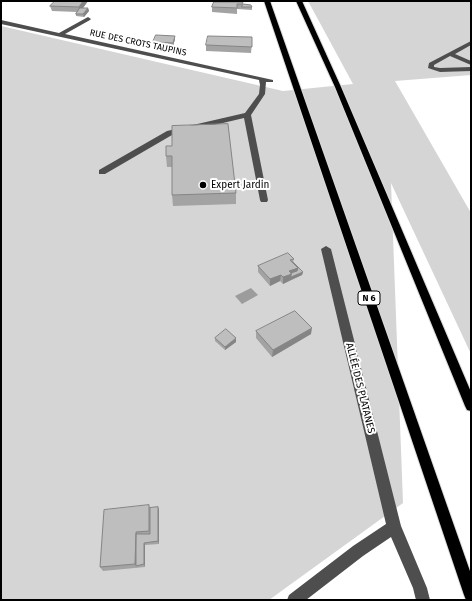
<!DOCTYPE html>
<html>
<head>
<meta charset="utf-8">
<style>
	body { margin:0 }
	#map { position:relative; width:472px; height:601px; overflow:hidden; background:#fff; font-family:"Fira Sans",sans-serif }
	canvas { display:block }
	.frame { position:absolute; inset:0; border:2px solid #000; pointer-events:none }
</style>
</head>
<body>
<div id="map">
<canvas width="472" height="601"></canvas>
<div class="frame"></div>
</div>
<script>
const c = document.querySelector('canvas').getContext('2d');
c.lineJoin = 'round';
function paint(path, color) { c.fillStyle = color; c.fill(path, 'evenodd'); }
function stroke(path, color, width, dash) { c.strokeStyle = color; c.lineWidth = width; c.lineCap = dash ? 'butt' : 'round'; c.setLineDash(dash || []); c.stroke(path); }
function write(font, color, halo, rows, align = 'center') {
  c.font = font + ' "Fira Sans",sans-serif'; c.lineWidth = 4; c.setLineDash([]); c.textBaseline = 'middle'; c.strokeStyle = halo; c.fillStyle = color; for (const [text, x, y, turn = 0] of rows) {
    c.save(); c.translate(x, y); c.rotate((+turn || 0) * Math.PI / 180); c.textAlign = isNaN(turn) ? turn : align; if (halo) c.strokeText(text, 0, 0); c.fillText(text, 0, 0); c.restore();
  }
}
const green = new Path2D(`
	M 308,1 L 471,1 L 471,75 L 395,81 L 471,213 L 471,354 L 391,183 L 403,503 L 269,600 L 1,600 L 1,26 L 283,91 L 353,84 Z`);
const water = new Path2D(`
	M 251,288 L 258,295 L 242,304 L 235,296 Z`);
const minor = new Path2D(`
	M 88,17 L 91,19 L 90,20 L 65,34 L 273,80 L 273,82 L 266,82 L 265,94 L 251,115 L 268,200 L 267,202 L 261,202 L 260,200 L 244,118 L 172,135 L 105,174 L 99,174 L 99,170 L 167,131 L 245,113 L 259,94 L 260,85 L 259,80 L 1,24 L 1,20 L 59,33 Z
	M 471,41 L 471,45 L 455,54 L 471,61 L 471,65 L 450,56 L 434,65 L 434,67 L 440,68 L 471,67 L 471,71 L 440,72 L 428,68 L 429,63 Z
	M 326,246 L 331,249 L 401,526 L 427,588 L 430,600 L 416,600 L 413,588 L 391,537 L 363,556 L 306,600 L 287,600 L 289,595 L 353,546 L 386,524 L 321,249 Z`);
const major = new Path2D(`
	M 264,1 L 270,1 L 471,574 L 471,600 L 466,600 L 464,595 Z
	M 296,1 L 302,1 L 341,87 L 471,392 L 471,411 L 467,410 L 465,406 L 335,87 Z`);
const wall = new Path2D(`
	M 55,1 L 88,1 L 83,8 L 88,8 L 89,11 L 84,17 L 76,16 L 76,14 L 77,12 L 52,11 L 50,6 Z
	M 214,2 L 243,4 L 252,7 L 252,10 L 237,9 L 237,14 L 212,12 L 212,7 Z
	M 175,39 L 173,46 L 153,45 L 153,42 Z
	M 252,43 L 251,53 L 206,51 L 206,45 Z
	M 166,146 L 236,193 L 236,204 L 173,206 L 172,195 L 172,167 L 167,167 L 166,156 Z
	M 294,259 L 293,262 L 303,272 L 302,275 L 283,284 L 280,281 L 270,286 L 258,272 L 258,266 Z
	M 256,331 L 311,334 L 272,357 L 256,338 Z
	M 215,338 L 236,342 L 225,350 L 215,341 Z
	M 149,505 L 150,508 L 158,507 L 159,510 L 159,544 L 145,545 L 145,567 L 103,571 L 100,567 Z`);
const shadedWall = new Path2D(`
	M 83,1 L 88,1 L 80,12 L 79,7 Z
	M 88,8 L 89,11 L 84,17 L 83,14 Z
	M 175,36 L 175,39 L 173,46 L 173,43 Z
	M 298,268 L 297,274 L 291,276 L 291,280 L 283,284 L 283,277 L 289,271 Z
	M 303,272 L 302,275 L 291,280 L 291,277 Z
	M 281,275 L 280,281 L 270,286 L 270,279 Z
	M 312,328 L 311,334 L 272,357 L 273,350 Z
	M 236,338 L 236,342 L 225,350 L 225,347 Z
	M 158,507 L 159,510 L 159,544 L 158,541 Z
	M 136,532 L 137,537 L 136,566 L 135,564 Z
	M 144,543 L 145,545 L 145,567 L 144,564 Z`);
const building = new Path2D(`
	M 55,1 L 83,1 L 79,7 L 50,6 Z
	M 214,2 L 243,2 L 242,4 L 237,4 L 237,8 L 212,7 Z
	M 243,4 L 251,5 L 252,7 L 242,7 Z
	M 80,8 L 88,8 L 83,14 L 76,14 Z
	M 156,35 L 175,36 L 173,43 L 153,42 Z
	M 208,36 L 252,37 L 252,47 L 206,45 Z
	M 228,124 L 236,193 L 172,195 L 172,156 L 166,156 L 166,146 L 172,146 L 172,126 Z
	M 288,253 L 294,259 L 290,260 L 298,268 L 289,271 L 292,274 L 283,277 L 281,275 L 270,279 L 258,266 Z
	M 293,262 L 303,272 L 291,277 L 291,273 L 297,271 L 298,268 L 293,263 Z
	M 295,311 L 312,328 L 273,350 L 256,331 Z
	M 226,329 L 236,338 L 225,347 L 215,338 Z
	M 149,505 L 149,531 L 136,532 L 135,564 L 100,567 L 104,510 Z
	M 158,507 L 158,541 L 144,543 L 144,564 L 136,566 L 136,534 L 150,534 L 150,508 Z`);
const markers = [
	[203,185,4,"#000"]
];
const farStreetnames = [
	["RUE DES CROTS TAUPINS",138,43,12]
];
const shields = [
	[369,298,22]
];
const shieldNames = [
	["N 6",369,298]
];
const poiNames = [
	["Expert Jardin",211,185]
];
const streetNames = [
	["ALLÉE DES PLATANES",360,388,76]
];
paint(green, '#d5d5d5');
paint(water, '#9c9c9c');
stroke(major, '#dbdbdb', 2);
paint(minor, '#4e4e4e');
paint(major, '#000');
paint(wall, '#a3a3a3');
paint(shadedWall, '#858585');
paint(building, '#bebebe');
stroke(building, '#858585', 1);
for (const [x, y, r, color] of markers) { const dot = new Path2D(); dot.arc(x, y, r, 0, 2 * Math.PI); c.fillStyle = color; c.fill(dot); stroke(dot, '#fff', 1.5); }
write('9px', '#000', '#fff', farStreetnames);
for (const [x, y, w] of shields) { const box = new Path2D(); box.roundRect(x - w / 2, y - 7, w, 14, 3); c.fillStyle = '#fff'; c.fill(box); stroke(box, '#000', 1); }
write('bold 9px', '#000', null, shieldNames);
write('10px', '#000', '#fff', poiNames, 'left');
write('10px', '#000', '#fff', streetNames);
</script>
</body>
</html>
